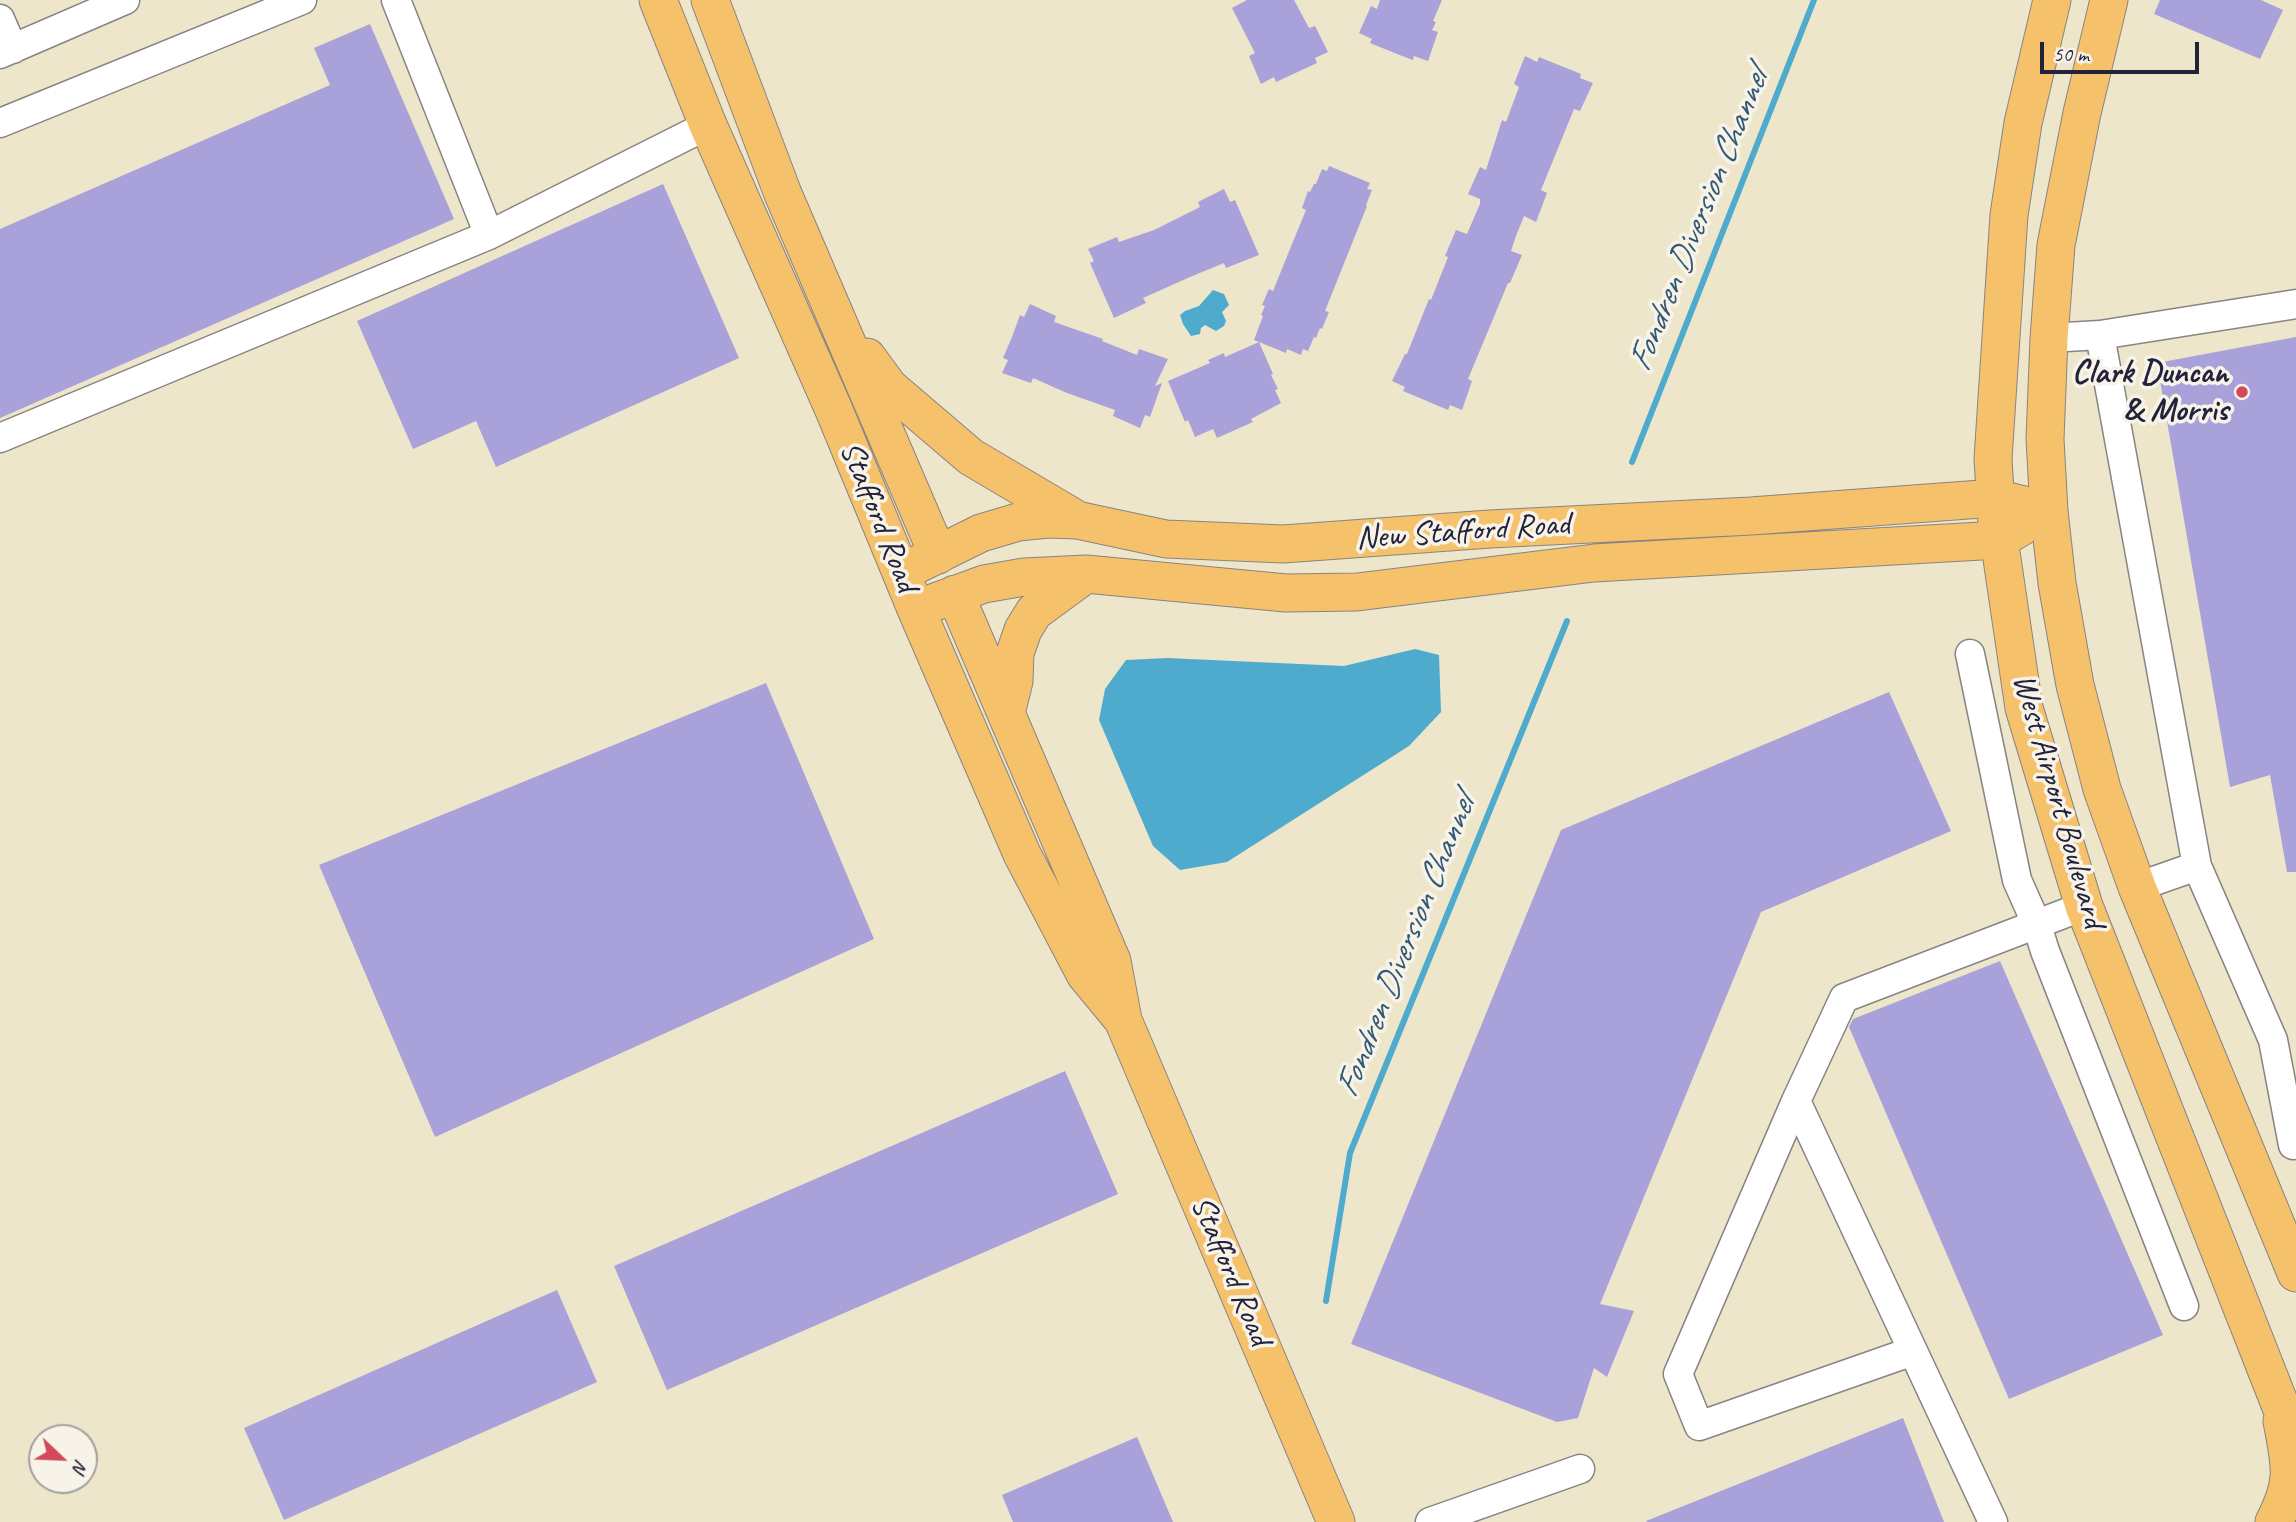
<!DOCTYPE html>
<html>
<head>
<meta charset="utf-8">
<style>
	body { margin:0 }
	#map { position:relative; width:2296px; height:1522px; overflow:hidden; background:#eee6cb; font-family:Caveat,sans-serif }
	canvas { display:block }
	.north { position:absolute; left:28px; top:1424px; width:70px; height:70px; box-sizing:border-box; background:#f7f3e8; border:2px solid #a29fa3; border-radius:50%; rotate:113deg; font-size:19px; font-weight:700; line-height:28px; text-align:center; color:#22223b }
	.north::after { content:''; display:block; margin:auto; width:24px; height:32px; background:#d1495b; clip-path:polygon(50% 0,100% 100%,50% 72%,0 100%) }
	.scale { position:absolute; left:2040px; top:42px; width:159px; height:32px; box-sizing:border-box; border:4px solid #22223b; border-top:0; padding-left:9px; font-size:21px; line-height:24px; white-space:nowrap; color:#22223b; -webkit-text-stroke:5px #f7f3e8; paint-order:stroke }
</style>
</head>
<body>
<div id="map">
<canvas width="2296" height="1522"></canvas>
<div class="north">N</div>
<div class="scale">50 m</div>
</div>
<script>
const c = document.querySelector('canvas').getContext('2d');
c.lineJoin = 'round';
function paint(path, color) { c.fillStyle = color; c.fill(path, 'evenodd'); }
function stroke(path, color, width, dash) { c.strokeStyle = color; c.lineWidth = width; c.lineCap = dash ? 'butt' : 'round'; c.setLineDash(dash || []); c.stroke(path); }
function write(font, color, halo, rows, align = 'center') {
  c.font = font + ' Caveat,sans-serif'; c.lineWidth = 7; c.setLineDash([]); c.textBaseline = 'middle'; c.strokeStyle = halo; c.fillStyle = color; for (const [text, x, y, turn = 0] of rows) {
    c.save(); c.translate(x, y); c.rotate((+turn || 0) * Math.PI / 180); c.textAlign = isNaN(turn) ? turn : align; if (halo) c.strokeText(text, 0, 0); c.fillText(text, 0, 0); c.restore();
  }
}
const water = new Path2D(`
	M 1213,290 L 1224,294 L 1229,305 L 1222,312 L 1226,321 L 1224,326 L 1216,331 L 1205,325 L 1201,328 L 1200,334 L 1191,336 L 1183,324 L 1180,315 L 1185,311 L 1199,306 Z
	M 1415,649 L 1439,655 L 1441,712 L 1409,746 L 1227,862 L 1180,870 L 1153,846 L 1099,720 L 1105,689 L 1126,660 L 1167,658 L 1344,666 Z`);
const stream = new Path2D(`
	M 1632,462 L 1814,0
	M 1326,1301 L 1350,1153 L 1567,621`);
const building = new Path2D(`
	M 1247,0 L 1294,0 L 1309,28 L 1315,26 L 1328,52 L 1315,58 L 1317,63 L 1276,82 L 1274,77 L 1261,84 L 1249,56 L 1255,53 L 1232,8 Z
	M 1380,0 L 1442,0 L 1433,21 L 1436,22 L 1432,30 L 1438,32 L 1428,61 L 1414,56 L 1413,60 L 1397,54 L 1370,43 L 1372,39 L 1359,33 L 1371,6 L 1377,9 Z
	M 2160,0 L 2261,0 L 2283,10 L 2260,59 L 2154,14 Z
	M 370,24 L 454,219 L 0,418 L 0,229 L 330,85 L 314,48 Z
	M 1525,56 L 1537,62 L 1539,57 L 1581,74 L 1580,78 L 1593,83 L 1580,111 L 1574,109 L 1541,190 L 1547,193 L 1536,222 L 1524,216 L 1516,236 L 1511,251 L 1522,255 L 1510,283 L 1508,283 L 1468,379 L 1472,381 L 1462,410 L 1450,405 L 1448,410 L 1403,391 L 1405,387 L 1392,381 L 1405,354 L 1407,354 L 1429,299 L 1431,300 L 1448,257 L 1445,256 L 1456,230 L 1467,234 L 1480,204 L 1480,199 L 1468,194 L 1480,167 L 1486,170 L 1502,120 L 1506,122 L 1519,87 L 1514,84 Z
	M 1329,166 L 1370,183 L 1367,189 L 1372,190 L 1366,205 L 1367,206 L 1325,311 L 1329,312 L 1322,329 L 1320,328 L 1316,338 L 1314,337 L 1308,351 L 1303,349 L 1301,355 L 1287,349 L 1286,353 L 1259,342 L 1273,374 L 1271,375 L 1278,389 L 1275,390 L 1281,403 L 1251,419 L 1253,422 L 1217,438 L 1213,429 L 1195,437 L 1188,420 L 1185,422 L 1168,381 L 1210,363 L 1208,360 L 1224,353 L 1225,357 L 1259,342 L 1254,340 L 1263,316 L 1261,315 L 1265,306 L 1262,305 L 1269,289 L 1273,291 L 1292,244 L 1306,210 L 1302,208 L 1308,191 L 1310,192 L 1314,184 L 1316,184 L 1322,169 L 1327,171 Z
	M 663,184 L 739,358 L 496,467 L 476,421 L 413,449 L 357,321 Z
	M 1224,189 L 1230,202 L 1235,200 L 1259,255 L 1226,268 L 1224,263 L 1190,277 L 1143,298 L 1146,303 L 1114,318 L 1090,263 L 1094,261 L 1088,249 L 1117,237 L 1119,242 L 1154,230 L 1200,207 L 1198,202 Z
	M 1030,304 L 1056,316 L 1054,322 L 1103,339 L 1102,341 L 1137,355 L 1139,349 L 1168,359 L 1155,386 L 1162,383 L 1150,417 L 1145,415 L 1140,428 L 1113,416 L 1115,410 L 1067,393 L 1033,378 L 1031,383 L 1002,373 L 1008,360 L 1003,358 L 1012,337 L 1020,315 L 1024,317 Z
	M 2296,337 L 2296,872 L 2287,872 L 2270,775 L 2230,787 L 2157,363 Z
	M 766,683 L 874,939 L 435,1137 L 319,865 Z
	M 1889,692 L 1951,831 L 1761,912 L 1600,1304 L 1634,1311 L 1607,1377 L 1594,1368 L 1578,1418 L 1557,1422 L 1351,1344 L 1561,830 Z
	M 2000,961 L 2163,1335 L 2009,1399 L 1849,1027 L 1853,1019 Z
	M 1065,1071 L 1118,1194 L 667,1390 L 614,1266 Z
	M 557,1290 L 597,1382 L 284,1520 L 244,1428 Z
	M 1903,1418 L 1944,1522 L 1647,1522 L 1646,1521 Z
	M 1137,1437 L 1173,1522 L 1013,1522 L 1002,1495 Z`);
const minor = new Path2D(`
	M 396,0 L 489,235
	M 0,19 L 13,49
	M 0,54 L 125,0
	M 0,123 L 302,0
	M 2049,338 L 2100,335
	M 0,438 L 489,235 L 708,125
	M 1970,654 L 2017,880 L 2037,925 L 2045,951 L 2184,1306
	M 2137,887 L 2197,866
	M 1796,1101 L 1678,1374 L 1699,1426 L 1913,1351
	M 2293,1145 L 2273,1040 L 2197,866 L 2100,335 L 2296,304
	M 1430,1522 L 1580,1469
	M 1993,1522 L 1796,1101 L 1844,998 L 2084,906`);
const major = new Path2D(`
	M 658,0 L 708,125 L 834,410 L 916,609 L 1022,854 L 1085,974 L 1123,1020
	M 710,0 L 783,194 L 938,555
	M 2052,0 L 2023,123 L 2009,215 L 1993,459 L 1997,525 L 2024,708 L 2084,906 L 2296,1445
	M 2109,0 L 2082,113 L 2056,245 L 2049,338 L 2045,439 L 2049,511 L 2057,583 L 2075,685 L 2102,789 L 2137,887 L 2296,1273
	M 867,357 L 889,387 L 971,457 L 1076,519
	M 902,572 L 981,533 L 1018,522 L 1048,519 L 1077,520 L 1166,539 L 1283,544 L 1490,529 L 1751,516 L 1995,498 L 2049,511
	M 955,594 L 1112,961 L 1123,1020 L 1336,1522
	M 916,609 L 984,584 L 1024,577 L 1086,574 L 1286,593 L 1357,592 L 1594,563 L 1999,540 L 2021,527
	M 1006,713 L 1014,681 L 1015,653 L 1023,630 L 1034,612 L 1086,574
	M 2274,1522 C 2296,1480 2290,1465 2282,1421`);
const markers = [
	[2242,392,7,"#d1495b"]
];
const poiNames = [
	["Clark Duncan",2228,373],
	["& Morris",2228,411]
];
const streetNames = [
	["Stafford Road",878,517,68],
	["New Stafford Road",1463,532,-4],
	["West Airport Boulevard",2058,801,74],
	["Stafford Road",1230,1271,67]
];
const waterNames = [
	["Fondren Diversion Channel",1699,221,-68],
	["Fondren Diversion Channel",1406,947,-68]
];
paint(water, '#4fabcd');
stroke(stream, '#4fabcd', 6);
paint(building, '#a9a1d9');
stroke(minor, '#888483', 31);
stroke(major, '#888483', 39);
stroke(minor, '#fff', 28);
stroke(major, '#f6c16b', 37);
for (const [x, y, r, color] of markers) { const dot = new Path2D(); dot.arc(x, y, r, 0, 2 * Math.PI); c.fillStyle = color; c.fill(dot); stroke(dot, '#f7f3e8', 2.5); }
write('bold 33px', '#22223b', '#f7f3e8', poiNames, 'right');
write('33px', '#22223b', '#f7f3e8', streetNames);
write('italic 35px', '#345975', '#f7f3e8', waterNames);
</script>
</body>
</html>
